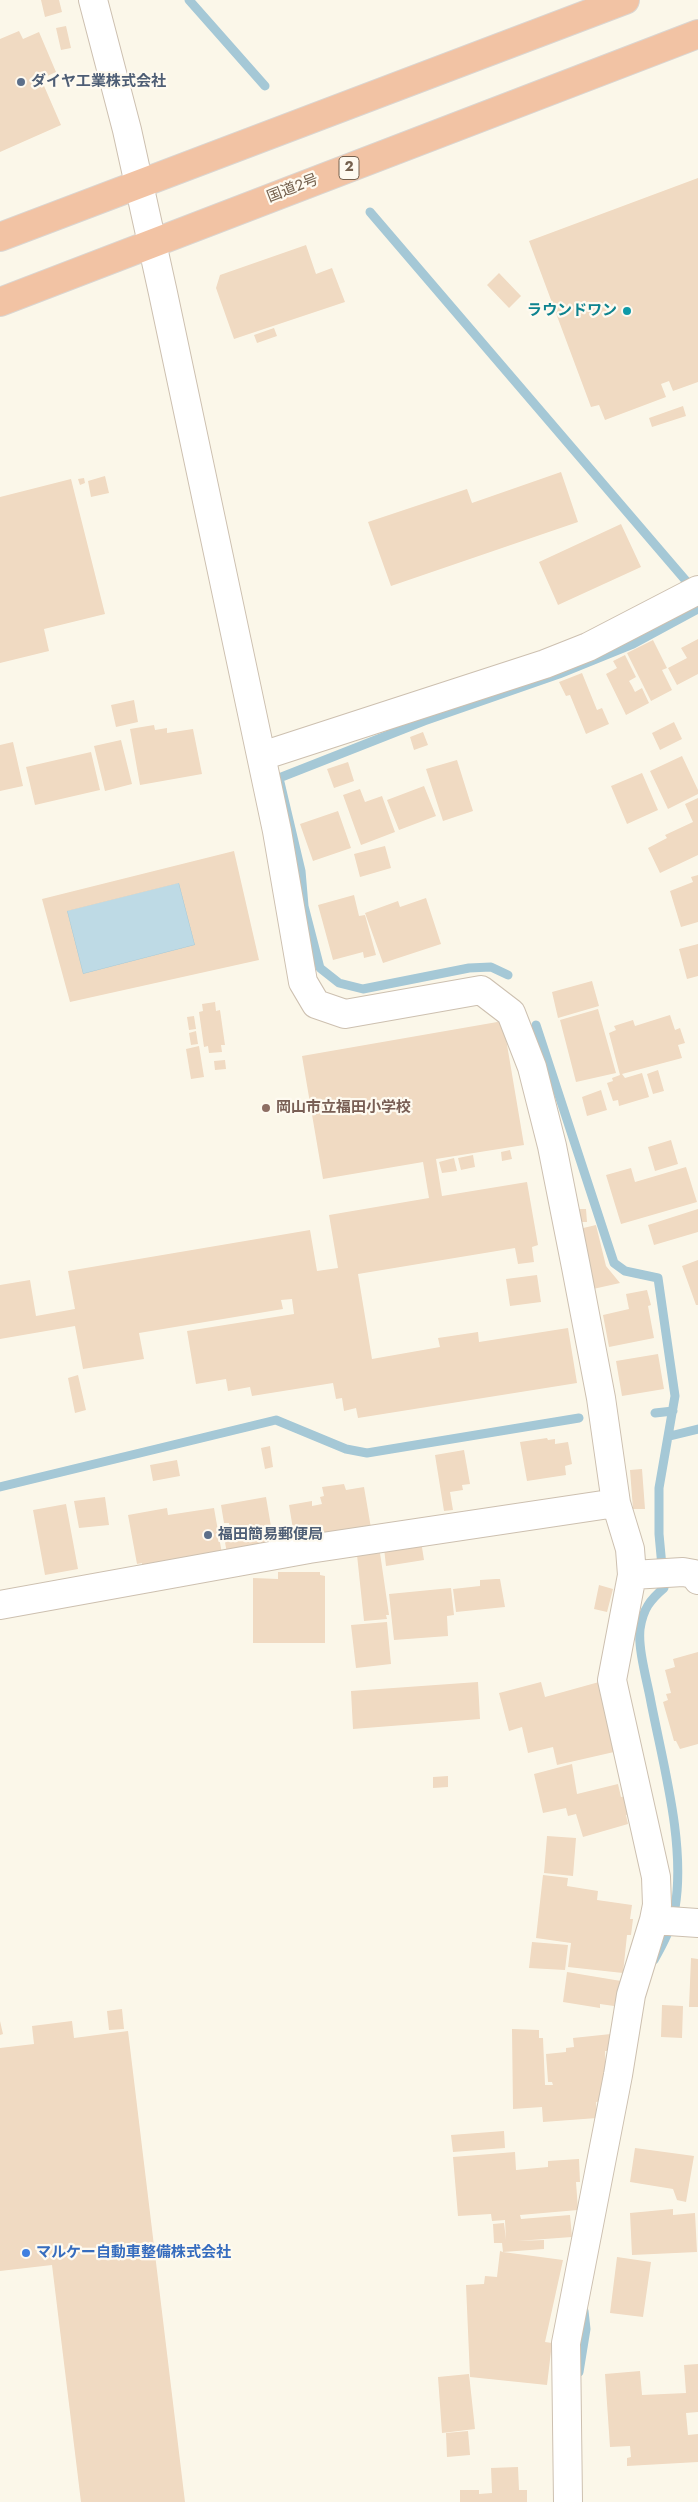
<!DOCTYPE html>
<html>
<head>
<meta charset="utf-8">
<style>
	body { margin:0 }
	canvas { display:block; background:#fbf7e9 }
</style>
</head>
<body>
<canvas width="698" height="2502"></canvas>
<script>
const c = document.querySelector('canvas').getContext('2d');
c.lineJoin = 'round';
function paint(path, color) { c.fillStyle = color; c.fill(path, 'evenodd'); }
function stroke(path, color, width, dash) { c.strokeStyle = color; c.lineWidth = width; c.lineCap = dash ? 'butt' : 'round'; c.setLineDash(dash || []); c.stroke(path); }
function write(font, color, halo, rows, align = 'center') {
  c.font = font + ' Jost,"Noto Sans JP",sans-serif'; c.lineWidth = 4.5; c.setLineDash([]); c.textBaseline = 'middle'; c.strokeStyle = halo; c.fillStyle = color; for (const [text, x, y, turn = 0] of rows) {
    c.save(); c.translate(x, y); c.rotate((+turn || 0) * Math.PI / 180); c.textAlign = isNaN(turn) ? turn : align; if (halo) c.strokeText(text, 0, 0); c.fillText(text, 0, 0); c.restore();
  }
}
const water = new Path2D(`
	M 179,883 L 195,945 L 83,974 L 67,911 Z`);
const stream = new Path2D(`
	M 189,0 L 265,86
	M 370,212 L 693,589
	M 508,975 L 491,967 L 469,968 L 363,989 L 339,983 L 320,968 L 304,906 L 301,871 L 279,778 L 424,721 L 559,674 L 633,644 L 698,609
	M 536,1025 L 614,1263 L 625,1271 L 658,1278 L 675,1396 L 659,1488 L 659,1534 L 664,1588 C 650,1600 643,1609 640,1629 C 638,1648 646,1677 650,1697 C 662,1761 686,1843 675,1908 C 672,1927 663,1944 654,1960
	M 655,1413 L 673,1411
	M 670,1436 L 698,1429
	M 0,1487 L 276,1420 L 346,1449 L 367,1453 L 579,1418
	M 579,2372 L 586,2329 L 584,2311`);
const building = new Path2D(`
	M 41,0 L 59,0 L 62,12 L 45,17 Z
	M 66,26 L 71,48 L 61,50 L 56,28 Z
	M 19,31 L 23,39 L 39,32 L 56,72 L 41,79 L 61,125 L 0,152 L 0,39 Z
	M 698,178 L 698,382 L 673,391 L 669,381 L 661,384 L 666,397 L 605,420 L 599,405 L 591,407 L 529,241 Z
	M 306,245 L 316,274 L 332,268 L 345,302 L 234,339 L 216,288 L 220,275 Z
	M 499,273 L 521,296 L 509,308 L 487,285 Z
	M 274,328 L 277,336 L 257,343 L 254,335 Z
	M 683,406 L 686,416 L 652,427 L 649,418 Z
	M 561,472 L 578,522 L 391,586 L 368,522 L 467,489 L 472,503 Z
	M 105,476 L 109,493 L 91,497 L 88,481 Z
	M 84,478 L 85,483 L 80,485 L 78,479 Z
	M 71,479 L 105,614 L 44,629 L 49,651 L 0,663 L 0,497 Z
	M 621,524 L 641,567 L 558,605 L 539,562 Z
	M 698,639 L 698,674 L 677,685 L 668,668 L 687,658 L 681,648 Z
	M 653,640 L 667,668 L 662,670 L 672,690 L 651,701 L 627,653 Z
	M 625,655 L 636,677 L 629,681 L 632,686 L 635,692 L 642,688 L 649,703 L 626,715 L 606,674 L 617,668 L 613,661 Z
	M 582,673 L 597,710 L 602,708 L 609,724 L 586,734 L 570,695 L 566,696 L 559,682 Z
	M 134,700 L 138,722 L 116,727 L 111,705 Z
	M 674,722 L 682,739 L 660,750 L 652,733 Z
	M 154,725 L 155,730 L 167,728 L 167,733 L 193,729 L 202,774 L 140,785 L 130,729 Z
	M 423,732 L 428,745 L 414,750 L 410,737 Z
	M 121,740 L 132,784 L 105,791 L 94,746 Z
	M 13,742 L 23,786 L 0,791 L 0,745 Z
	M 91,752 L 100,790 L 35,805 L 26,767 Z
	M 682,756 L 698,790 L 698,794 L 668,809 L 650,771 Z
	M 457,760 L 473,811 L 443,821 L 426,769 Z
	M 348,762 L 354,781 L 334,788 L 327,769 Z
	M 642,773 L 658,810 L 627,824 L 611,786 Z
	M 424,786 L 436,816 L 399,830 L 387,800 Z
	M 360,789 L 365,802 L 382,796 L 395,832 L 361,845 L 343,795 Z
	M 698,798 L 698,855 L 660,873 L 648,848 L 667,838 L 665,835 L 693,822 L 685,804 Z
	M 338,811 L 351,848 L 313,861 L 300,824 Z
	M 385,846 L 391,868 L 360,877 L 354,854 Z
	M 234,851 L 259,960 L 70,1002 L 42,899 ZM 179,883 L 195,945 L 83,974 L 67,911 Z
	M 698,875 L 698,922 L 681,927 L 670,891 L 693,882 L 691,877 Z
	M 354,895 L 359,916 L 365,915 L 376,955 L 364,958 L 363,952 L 333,960 L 318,905 Z
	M 426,898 L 441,944 L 383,963 L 365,913 L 398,901 L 400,907 Z
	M 698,944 L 698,976 L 687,979 L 679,949 Z
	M 592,981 L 599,1006 L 558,1018 L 552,992 Z
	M 215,1002 L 216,1011 L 220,1010 L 225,1045 L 221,1045 L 222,1052 L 209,1053 L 208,1046 L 204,1047 L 199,1012 L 203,1011 L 202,1004 Z
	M 598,1009 L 616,1073 L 576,1082 L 560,1020 Z
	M 670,1015 L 675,1030 L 680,1028 L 685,1043 L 678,1045 L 682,1058 L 622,1074 L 625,1078 L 642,1073 L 649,1097 L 619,1106 L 618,1100 L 613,1101 L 607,1083 L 613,1081 L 612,1078 L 620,1075 L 609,1033 L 616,1030 L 614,1026 L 633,1020 L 635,1026 Z
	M 194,1016 L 196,1029 L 189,1030 L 187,1017 Z
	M 503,1021 L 524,1145 L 436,1159 L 442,1196 L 527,1182 L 538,1245 L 532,1247 L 534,1262 L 518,1264 L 515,1248 L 358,1274 L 372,1359 L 440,1347 L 438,1338 L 478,1332 L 479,1342 L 568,1328 L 577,1383 L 358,1418 L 356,1408 L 344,1411 L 342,1398 L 336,1399 L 333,1383 L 252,1396 L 250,1387 L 228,1391 L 226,1379 L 196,1384 L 187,1331 L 294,1314 L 292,1299 L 281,1300 L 283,1309 L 139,1333 L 144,1359 L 83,1369 L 75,1326 L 0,1339 L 0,1285 L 30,1280 L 36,1316 L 75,1309 L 68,1271 L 310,1230 L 317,1271 L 338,1268 L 329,1215 L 429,1198 L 423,1162 L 323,1179 L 302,1056 Z
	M 196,1031 L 198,1044 L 191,1045 L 189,1033 Z
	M 199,1046 L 204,1077 L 191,1079 L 186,1049 Z
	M 225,1060 L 226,1069 L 215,1070 L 214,1061 Z
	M 658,1070 L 664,1091 L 653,1094 L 647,1074 Z
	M 601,1090 L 607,1110 L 587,1116 L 582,1097 Z
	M 671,1140 L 678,1164 L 655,1171 L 648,1147 Z
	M 510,1150 L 512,1159 L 502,1161 L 501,1152 Z
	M 473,1155 L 475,1167 L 461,1170 L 458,1158 Z
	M 454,1158 L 457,1171 L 442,1173 L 439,1162 Z
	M 686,1167 L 697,1202 L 621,1224 L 606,1175 L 631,1168 L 635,1182 Z
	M 579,1209 L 586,1209 L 587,1222 L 580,1222 Z
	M 698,1209 L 698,1232 L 654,1245 L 648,1225 Z
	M 596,1225 L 606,1266 L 620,1283 L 593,1289 L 579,1229 Z
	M 698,1260 L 698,1305 L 696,1305 L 682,1266 Z
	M 537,1275 L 541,1302 L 510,1306 L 506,1279 Z
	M 647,1290 L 651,1305 L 648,1306 L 654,1338 L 609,1347 L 603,1315 L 629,1309 L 626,1294 Z
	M 658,1354 L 664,1389 L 622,1396 L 616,1361 Z
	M 78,1375 L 86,1410 L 75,1413 L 68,1378 Z
	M 547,1438 L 548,1440 L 555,1439 L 555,1444 L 568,1442 L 572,1464 L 565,1466 L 566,1475 L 527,1481 L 520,1442 Z
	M 270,1446 L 273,1467 L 265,1469 L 261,1448 Z
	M 464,1450 L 470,1484 L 462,1485 L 463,1490 L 450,1492 L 453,1510 L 444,1511 L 435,1455 Z
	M 177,1460 L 180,1476 L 153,1481 L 150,1465 Z
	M 642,1469 L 645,1509 L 633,1509 L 630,1470 Z
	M 344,1484 L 346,1490 L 364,1487 L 371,1528 L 295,1541 L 289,1505 L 312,1501 L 312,1506 L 322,1504 L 320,1497 L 324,1496 L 322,1487 Z
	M 105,1497 L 109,1525 L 79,1528 L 74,1501 Z
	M 266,1497 L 274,1544 L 227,1553 L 223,1532 L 230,1531 L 229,1523 L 224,1523 L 221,1505 Z
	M 66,1504 L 78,1569 L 45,1575 L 33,1510 Z
	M 167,1508 L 168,1515 L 214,1508 L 222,1554 L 142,1569 L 142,1563 L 137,1564 L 128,1515 Z
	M 421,1541 L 424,1560 L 386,1566 L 384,1548 Z
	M 380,1553 L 389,1615 L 386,1615 L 387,1619 L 364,1621 L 357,1555 Z
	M 278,1572 L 320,1572 L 320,1575 L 325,1576 L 325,1643 L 253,1643 L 253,1578 L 278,1579 Z
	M 496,1579 L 500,1579 L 505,1607 L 456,1612 L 453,1589 L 480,1586 L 480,1580 Z
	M 599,1585 L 613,1589 L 607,1612 L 594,1609 Z
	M 451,1588 L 454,1615 L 447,1616 L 448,1636 L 394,1640 L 389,1594 Z
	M 387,1622 L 391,1664 L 356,1668 L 351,1625 Z
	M 698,1652 L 698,1744 L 680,1749 L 676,1741 L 674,1741 L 663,1702 L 668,1700 L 666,1694 L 671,1693 L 665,1670 L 675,1667 L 673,1659 Z
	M 478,1682 L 480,1719 L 353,1729 L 351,1691 Z
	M 541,1682 L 545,1697 L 599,1682 L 614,1752 L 557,1765 L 553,1747 L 528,1753 L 522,1727 L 509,1731 L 499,1693 Z
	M 572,1764 L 577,1794 L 618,1784 L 621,1797 L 627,1796 L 631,1814 L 626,1815 L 628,1824 L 583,1837 L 576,1814 L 568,1816 L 566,1808 L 543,1813 L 534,1774 Z
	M 448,1776 L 448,1787 L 433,1788 L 433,1777 Z
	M 547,1836 L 576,1838 L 573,1876 L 544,1873 Z
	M 543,1875 L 568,1878 L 567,1886 L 598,1891 L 597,1900 L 632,1905 L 630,1919 L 633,1919 L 631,1935 L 627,1935 L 623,1973 L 568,1967 L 571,1943 L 536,1938 Z
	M 532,1942 L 568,1945 L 565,1970 L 529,1968 Z
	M 691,1958 L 698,1959 L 698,2007 L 689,2007 Z
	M 567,1972 L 621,1981 L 617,2002 L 615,2002 L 614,2006 L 600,2004 L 600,2008 L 563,2002 Z
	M 662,2005 L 683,2006 L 682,2038 L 661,2037 Z
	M 122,2009 L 124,2029 L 109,2030 L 107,2011 Z
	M 0,2021 L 3,2034 L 0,2035 Z
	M 72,2021 L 74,2038 L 128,2031 L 185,2502 L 81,2502 L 52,2265 L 0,2271 L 0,2048 L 34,2044 L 32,2026 Z
	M 512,2029 L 539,2030 L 539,2038 L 543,2038 L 545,2085 L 553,2085 L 552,2082 L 548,2082 L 546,2054 L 566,2052 L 566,2048 L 574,2047 L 573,2038 L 611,2034 L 612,2051 L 605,2051 L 606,2080 L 602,2080 L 602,2101 L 596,2102 L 597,2118 L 543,2122 L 542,2107 L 513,2109 Z
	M 504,2131 L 505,2148 L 453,2152 L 451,2135 Z
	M 635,2148 L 694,2156 L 686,2202 L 677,2200 L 673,2189 L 630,2182 Z
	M 515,2152 L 516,2170 L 548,2167 L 548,2161 L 579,2159 L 580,2182 L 576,2182 L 578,2210 L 520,2215 L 521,2219 L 570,2215 L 572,2237 L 517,2241 L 544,2240 L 544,2249 L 503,2252 L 563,2260 L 545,2342 L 552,2343 L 547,2385 L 470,2377 L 466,2285 L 484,2284 L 485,2276 L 497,2277 L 500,2251 L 503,2252 L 502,2243 L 494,2243 L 493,2224 L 504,2223 L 506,2240 L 505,2220 L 492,2221 L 491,2214 L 458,2216 L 453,2157 Z
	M 673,2209 L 673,2215 L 695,2213 L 697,2252 L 632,2255 L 630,2213 Z
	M 617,2257 L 651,2262 L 643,2317 L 610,2313 Z
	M 698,2364 L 698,2412 L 686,2413 L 688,2435 L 698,2434 L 698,2462 L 627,2466 L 627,2458 L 631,2457 L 630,2446 L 610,2447 L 605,2374 L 640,2371 L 642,2395 L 686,2393 L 684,2365 Z
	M 469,2374 L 475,2429 L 442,2433 L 438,2377 Z
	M 468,2431 L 470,2455 L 447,2457 L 446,2433 Z
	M 518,2467 L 519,2490 L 527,2490 L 527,2502 L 460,2502 L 460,2490 L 479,2490 L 479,2494 L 492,2493 L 491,2468 Z`);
const street = new Path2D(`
	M 93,0 L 127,130 L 163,293 L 277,831 L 303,982 L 316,1004 L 345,1014 L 481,990 L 511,1013 L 532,1067 L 552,1146 L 576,1267 L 601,1398 L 616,1503 L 630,1549 L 632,1575 L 612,1680 L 656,1877 L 657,1905 L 654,1920 L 631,1995 L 618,2075 L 566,2343 L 568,2502
	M 262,756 L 545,664 L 588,647 L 698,590
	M 632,1575 L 683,1572 L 694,1574 L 698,1580
	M 0,1605 L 309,1549 L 616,1503
	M 654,1920 L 698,1923`);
const highway = new Path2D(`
	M 0,237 L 625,0
	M 0,302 L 698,34`);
const markers = [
	[21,82,5,"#5c6f8a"],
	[627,311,5,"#0f9aa8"],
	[266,1108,5,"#8d6e63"],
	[208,1535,5,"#5c6f8a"],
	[26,2253,5,"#3f7fe0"]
];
const shields = [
	[349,168,20]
];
const shieldNames = [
	["2",349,168]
];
const serviceNames = [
	["ダイヤ工業株式会社",31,82],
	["福田簡易郵便局",218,1535]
];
const streetNames = [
	["国道2号",293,189,-21]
];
const cultureNames = [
	["ラウンドワン",617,311]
];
const educationNames = [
	["岡山市立福田小学校",276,1108]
];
const shopNames = [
	["マルケー自動車整備株式会社",36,2253]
];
paint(water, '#bedae5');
stroke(water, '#a5c8d6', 1);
stroke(stream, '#a5c8d6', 9);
paint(building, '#f0dac2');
stroke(street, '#cdc0b0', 30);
stroke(highway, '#dbd6d1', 30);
stroke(street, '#fff', 28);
stroke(highway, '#f2c3a4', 28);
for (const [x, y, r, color] of markers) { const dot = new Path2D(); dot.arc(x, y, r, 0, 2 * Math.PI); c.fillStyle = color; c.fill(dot); stroke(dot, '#fefaf0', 2); }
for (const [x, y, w] of shields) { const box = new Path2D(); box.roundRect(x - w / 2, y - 11.5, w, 23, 4); c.fillStyle = '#fefaf0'; c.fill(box); stroke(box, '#75614e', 1); }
write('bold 14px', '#75614e', null, shieldNames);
write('bold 15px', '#4e5e75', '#fefaf0', serviceNames, 'left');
write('15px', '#75614e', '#fefaf0', streetNames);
write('bold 15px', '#0d838f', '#fefaf0', cultureNames, 'right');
write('bold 15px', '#785e54', '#fefaf0', educationNames, 'left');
write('bold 15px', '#366cbe', '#fefaf0', shopNames, 'left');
</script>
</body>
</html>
